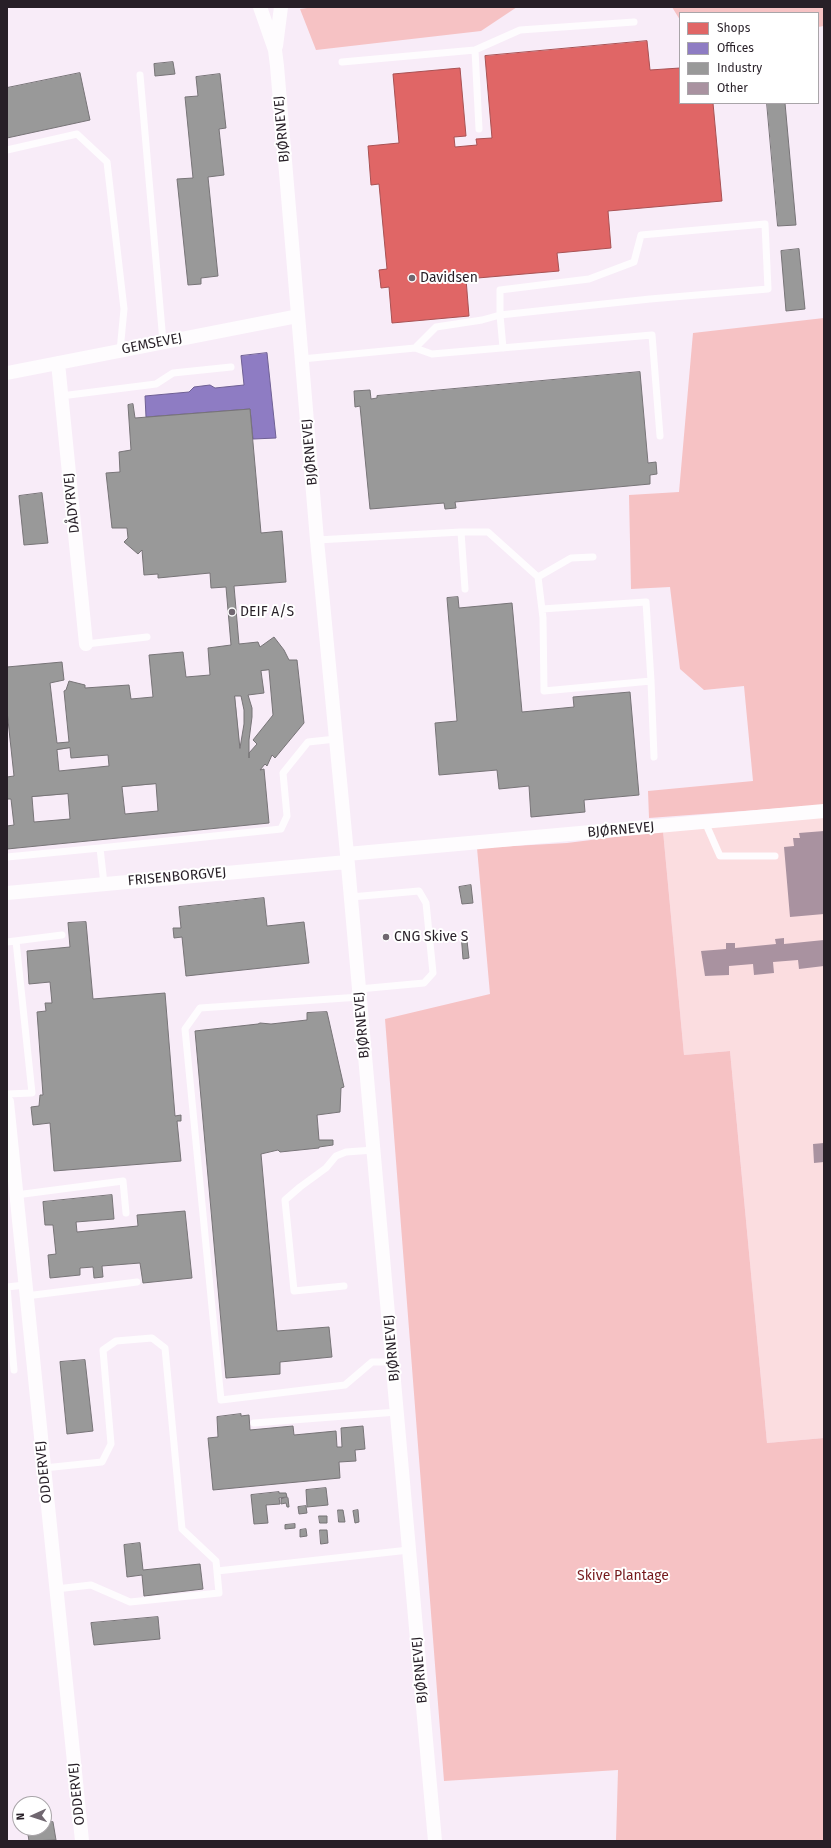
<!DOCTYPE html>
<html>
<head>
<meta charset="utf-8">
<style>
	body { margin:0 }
	#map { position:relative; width:831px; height:1848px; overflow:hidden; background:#f8ecf8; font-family:"Fira Sans",sans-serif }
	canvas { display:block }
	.frame { position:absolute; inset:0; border:8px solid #271f27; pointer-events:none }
	.legend { position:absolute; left:679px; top:12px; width:140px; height:92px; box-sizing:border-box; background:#fff; border:1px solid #a9a5a9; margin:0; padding:5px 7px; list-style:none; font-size:12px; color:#271f27 }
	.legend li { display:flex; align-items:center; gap:8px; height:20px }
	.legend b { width:20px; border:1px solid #a9a5a9 }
	.north { position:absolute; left:12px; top:1796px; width:40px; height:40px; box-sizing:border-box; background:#fff; border:1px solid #a9a5a9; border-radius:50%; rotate:267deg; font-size:11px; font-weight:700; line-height:16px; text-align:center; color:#271f27 }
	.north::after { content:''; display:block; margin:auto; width:14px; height:18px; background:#706770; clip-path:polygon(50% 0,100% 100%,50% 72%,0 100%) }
</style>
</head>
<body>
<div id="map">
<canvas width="831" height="1848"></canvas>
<div class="frame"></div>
<ul class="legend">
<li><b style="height:11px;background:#e06666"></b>Shops</li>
<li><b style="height:11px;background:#8e7cc3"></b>Offices</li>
<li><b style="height:11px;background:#999"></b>Industry</li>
<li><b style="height:11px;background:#a992a0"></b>Other</li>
</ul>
<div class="north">N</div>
</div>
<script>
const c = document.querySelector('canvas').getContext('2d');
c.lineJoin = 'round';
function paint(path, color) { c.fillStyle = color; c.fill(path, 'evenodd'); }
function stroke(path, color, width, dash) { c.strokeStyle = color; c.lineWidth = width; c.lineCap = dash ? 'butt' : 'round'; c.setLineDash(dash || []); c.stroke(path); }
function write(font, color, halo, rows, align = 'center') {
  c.font = font + ' "Fira Sans",sans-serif'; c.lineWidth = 4; c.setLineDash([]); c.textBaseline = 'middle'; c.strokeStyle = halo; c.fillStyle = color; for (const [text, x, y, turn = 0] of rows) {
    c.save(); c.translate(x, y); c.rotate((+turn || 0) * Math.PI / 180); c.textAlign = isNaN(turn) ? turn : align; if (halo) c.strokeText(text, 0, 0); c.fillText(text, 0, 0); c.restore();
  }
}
const green = new Path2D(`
	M 824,816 L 824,1438 L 767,1443 L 730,1051 L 684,1055 L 663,831 Z`);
const forest = new Path2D(`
	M 314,7 L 517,7 L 481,31 L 316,50 L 300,9 Z
	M 672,7 L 824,7 L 824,26 L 818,27 L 818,13 L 680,13 L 680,20 Z
	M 824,318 L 824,805 L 649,818 L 648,791 L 753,781 L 744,686 L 704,690 L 680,669 L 670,587 L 631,589 L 629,495 L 679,492 L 693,333 Z
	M 663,831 L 684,1055 L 730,1051 L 767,1443 L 824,1438 L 824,1841 L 616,1841 L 618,1770 L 444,1781 L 385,1019 L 490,994 L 477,848 L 567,843 Z`);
const shops = new Path2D(`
	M 647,41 L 650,70 L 680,68 L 680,103 L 713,103 L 722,201 L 608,211 L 611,248 L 557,253 L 559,271 L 466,279 L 469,316 L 392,323 L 389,287 L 381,288 L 379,270 L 387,269 L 379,184 L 371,185 L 368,146 L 399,143 L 393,74 L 460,68 L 466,136 L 454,137 L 455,147 L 477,145 L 476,139 L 492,138 L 485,56 Z`);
const offices = new Path2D(`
	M 267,353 L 276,438 L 253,439 L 250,409 L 146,417 L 145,396 L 189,392 L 194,387 L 210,385 L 215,388 L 244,385 L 241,356 Z`);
const industry = new Path2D(`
	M 173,62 L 175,74 L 155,76 L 154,64 Z
	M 80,73 L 90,120 L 7,138 L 7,88 Z
	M 220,74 L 226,128 L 219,129 L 224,175 L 208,177 L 218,276 L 201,278 L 201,284 L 188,285 L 177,179 L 193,178 L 185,97 L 198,96 L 196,77 Z
	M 767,103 L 785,103 L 796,225 L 778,226 Z
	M 799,249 L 805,309 L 786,311 L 781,251 Z
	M 640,372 L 648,463 L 656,462 L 657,474 L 650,475 L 650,484 L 455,502 L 456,508 L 445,509 L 444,503 L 370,509 L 360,406 L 355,407 L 354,391 L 370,390 L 371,399 L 377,398 L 377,396 Z
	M 133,404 L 135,418 L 250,409 L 261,533 L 282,531 L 286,582 L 234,586 L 239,644 L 258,642 L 260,647 L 274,637 L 284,650 L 289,660 L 297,660 L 304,723 L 275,758 L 272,755 L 267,766 L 265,764 L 260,770 L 264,769 L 269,823 L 7,849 L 7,826 L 14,825 L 11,799 L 7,799 L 7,777 L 14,776 L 7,711 L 7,667 L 62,662 L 64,680 L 50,683 L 57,743 L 69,742 L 64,691 L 66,690 L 69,681 L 85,685 L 85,688 L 129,685 L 131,699 L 153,697 L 149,655 L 183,652 L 186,677 L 210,675 L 208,648 L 231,645 L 226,587 L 211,588 L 210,573 L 158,578 L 158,574 L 144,575 L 142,550 L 138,554 L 124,542 L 128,538 L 127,528 L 112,528 L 106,473 L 120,472 L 119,452 L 131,450 L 128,405 ZM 269,670 L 273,715 L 253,740 L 257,744 L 249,753 L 249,758 L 249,740 L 252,717 L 252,708 L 248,695 L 264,693 L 261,671 ZM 235,696 L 241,696 L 244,710 L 244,724 L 240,748 ZM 70,748 L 71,758 L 108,755 L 109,766 L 59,771 L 57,750 ZM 156,784 L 158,811 L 125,814 L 122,787 ZM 68,794 L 70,819 L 34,822 L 32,797 Z
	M 42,493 L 48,543 L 24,545 L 19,496 Z
	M 458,597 L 459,608 L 512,603 L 522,712 L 574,707 L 573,697 L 630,692 L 639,795 L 584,800 L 585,812 L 531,817 L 529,786 L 499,789 L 497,770 L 439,775 L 435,723 L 457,721 L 447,598 Z
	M 471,885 L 473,903 L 462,904 L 459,887 Z
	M 264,898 L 267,926 L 304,922 L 309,963 L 186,976 L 182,937 L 174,938 L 173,928 L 181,928 L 179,907 Z
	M 86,922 L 93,999 L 165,993 L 175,1116 L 181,1115 L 181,1121 L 177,1121 L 181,1161 L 54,1171 L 50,1123 L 33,1125 L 31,1107 L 39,1106 L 40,1095 L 43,1095 L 37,1012 L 46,1011 L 45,1003 L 52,1003 L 50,982 L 29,984 L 27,951 L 70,947 L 68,923 Z
	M 466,932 L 469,958 L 463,959 L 461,933 Z
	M 327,1012 L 344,1087 L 341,1088 L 340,1112 L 317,1115 L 319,1140 L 333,1140 L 333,1145 L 319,1147 L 319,1148 L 280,1152 L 278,1150 L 261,1154 L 277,1331 L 329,1327 L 332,1357 L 280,1362 L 280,1374 L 226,1378 L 195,1031 L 258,1024 L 260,1023 L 271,1024 L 307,1020 L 307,1013 Z
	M 112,1195 L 114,1219 L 76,1222 L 77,1232 L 138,1226 L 137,1215 L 185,1211 L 192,1278 L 143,1283 L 140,1263 L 102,1266 L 103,1277 L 94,1278 L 93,1267 L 80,1268 L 80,1275 L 50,1278 L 48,1255 L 56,1254 L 53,1225 L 45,1225 L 43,1202 Z
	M 85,1360 L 93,1431 L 67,1434 L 60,1362 Z
	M 241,1414 L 241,1416 L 249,1415 L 250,1430 L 293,1426 L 294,1435 L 336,1431 L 337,1447 L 342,1447 L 341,1428 L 363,1426 L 365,1449 L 355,1450 L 356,1461 L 339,1462 L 340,1478 L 213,1490 L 208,1438 L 218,1437 L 217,1417 Z
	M 326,1488 L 328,1505 L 307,1507 L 306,1490 Z
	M 279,1492 L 279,1493 L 286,1493 L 287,1497 L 279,1498 L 280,1504 L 266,1505 L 268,1523 L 254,1524 L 251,1495 Z
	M 288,1498 L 289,1507 L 287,1507 L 286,1503 L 281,1504 L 281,1499 Z
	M 306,1506 L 307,1513 L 299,1514 L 298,1507 Z
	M 338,1510 L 343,1510 L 345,1522 L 339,1522 Z
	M 358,1510 L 359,1522 L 355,1523 L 353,1511 Z
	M 319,1516 L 327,1516 L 327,1523 L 320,1523 Z
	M 295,1524 L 295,1528 L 285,1529 L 285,1525 Z
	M 306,1529 L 307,1536 L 300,1537 L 300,1530 Z
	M 320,1530 L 327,1530 L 328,1543 L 321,1544 Z
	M 140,1543 L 143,1570 L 200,1564 L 203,1589 L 144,1596 L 142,1575 L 127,1577 L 124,1545 Z
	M 158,1617 L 160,1639 L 94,1645 L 91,1623 Z
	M 53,1822 L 56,1840 L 29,1841 L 27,1828 L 44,1828 L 44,1823 Z`);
const building = new Path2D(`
	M 824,831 L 824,914 L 790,917 L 784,847 L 794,846 L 793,838 L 800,838 L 799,833 Z
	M 784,938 L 784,944 L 824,940 L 824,966 L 799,969 L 798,960 L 773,962 L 774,973 L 754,975 L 753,964 L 729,966 L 729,975 L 705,976 L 701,951 L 726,949 L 726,943 L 735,943 L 735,948 L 776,944 L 775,939 Z
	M 824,1143 L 824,1162 L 814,1163 L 813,1144 Z`);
const lane = new Path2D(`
	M 475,50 L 479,129
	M 342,62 L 475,50 L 520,30 L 634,22
	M 140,75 L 163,342
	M 7,150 L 77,134 L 107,162 L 124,309 L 120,351
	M 415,348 L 436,327 L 482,320 L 500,315 L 650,299 L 768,289 L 765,224 L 641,235 L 634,262 L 589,279 L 500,290 L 500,315 L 503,348
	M 302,359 L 415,348 L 432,354 L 652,335 L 660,436
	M 61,396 L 156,384 L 173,373 L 231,367
	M 461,532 L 488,532 L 538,577 L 543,618 L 544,691 L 651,681 L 654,757
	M 317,540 L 461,532 L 465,589
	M 538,577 L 571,558 L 593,557
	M 542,609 L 646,602 L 651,681
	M 86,644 L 147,637
	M 705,822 L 720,856 L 775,856
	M 100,848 L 281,829 L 287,816 L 283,773 L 308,742 L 336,739
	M 7,857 L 100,848 L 104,884
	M 351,897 L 419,891 L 426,903 L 433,973 L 424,983 L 359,989
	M 7,942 L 62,935
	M 360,997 L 200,1008 L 185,1029 L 221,1400 L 345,1385 L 372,1362 L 393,1362
	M 7,1094 L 32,1093 L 16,941
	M 16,1195 L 123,1181 L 126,1213
	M 344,1286 L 294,1291 L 285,1200 L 300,1187 L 326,1168 L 336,1156 L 346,1152 L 374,1150
	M 26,1296 L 137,1282
	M 14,1370 L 7,1287 L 25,1285
	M 254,1423 L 397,1412
	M 44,1468 L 102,1462 L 111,1444 L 103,1350 L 116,1341 L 152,1338 L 165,1348 L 182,1529 L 216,1561 L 219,1593 L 130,1602 L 91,1585 L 56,1589
	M 217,1571 L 409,1550`);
const street = new Path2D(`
	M 260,7 L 275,50 L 277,66 L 317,540 L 347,854 L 435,1841
	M 276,46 L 281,7
	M 58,363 L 86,644
	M 7,373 L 298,316
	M 347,854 L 824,811
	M 7,893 L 347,862
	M 7,1102 L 82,1841`);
const markers = [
	[412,278,4,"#706770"],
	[232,612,4,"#706770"],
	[386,937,4,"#706770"]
];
const streetNames = [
	["BJØRNEVEJ",282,129,-95],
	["GEMSEVEJ",152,344,-11],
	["BJØRNEVEJ",310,452,-95],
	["DÅDYRVEJ",72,503,-96],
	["BJØRNEVEJ",621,830,-5],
	["FRISENBORGVEJ",177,877,-5],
	["BJØRNEVEJ",362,1025,-95],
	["BJØRNEVEJ",392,1348,-95],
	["ODDERVEJ",44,1472,-96],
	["BJØRNEVEJ",420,1670,-95],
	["ODDERVEJ",77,1794,-96]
];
const poiNames = [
	["Davidsen",420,278],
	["DEIF A/S",240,612],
	["CNG Skive S",394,937]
];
const parkNames = [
	["Skive Plantage",623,1576]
];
paint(green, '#fbdde0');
paint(forest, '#f6c2c4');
paint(shops, '#e06666');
stroke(shops, '#a85153', 1);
paint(offices, '#8e7cc3');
stroke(offices, '#6f6094', 1);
paint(industry, '#999');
stroke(industry, '#777477', 1);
paint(building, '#a992a0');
stroke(lane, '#fefcfe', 7);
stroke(street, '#fefcfe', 14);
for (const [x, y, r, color] of markers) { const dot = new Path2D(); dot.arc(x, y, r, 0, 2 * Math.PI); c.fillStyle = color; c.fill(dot); stroke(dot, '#fff', 1.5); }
write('14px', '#271f27', '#fff', streetNames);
write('14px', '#271f27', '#fff', poiNames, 'left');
write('14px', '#75191c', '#fff', parkNames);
</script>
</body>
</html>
